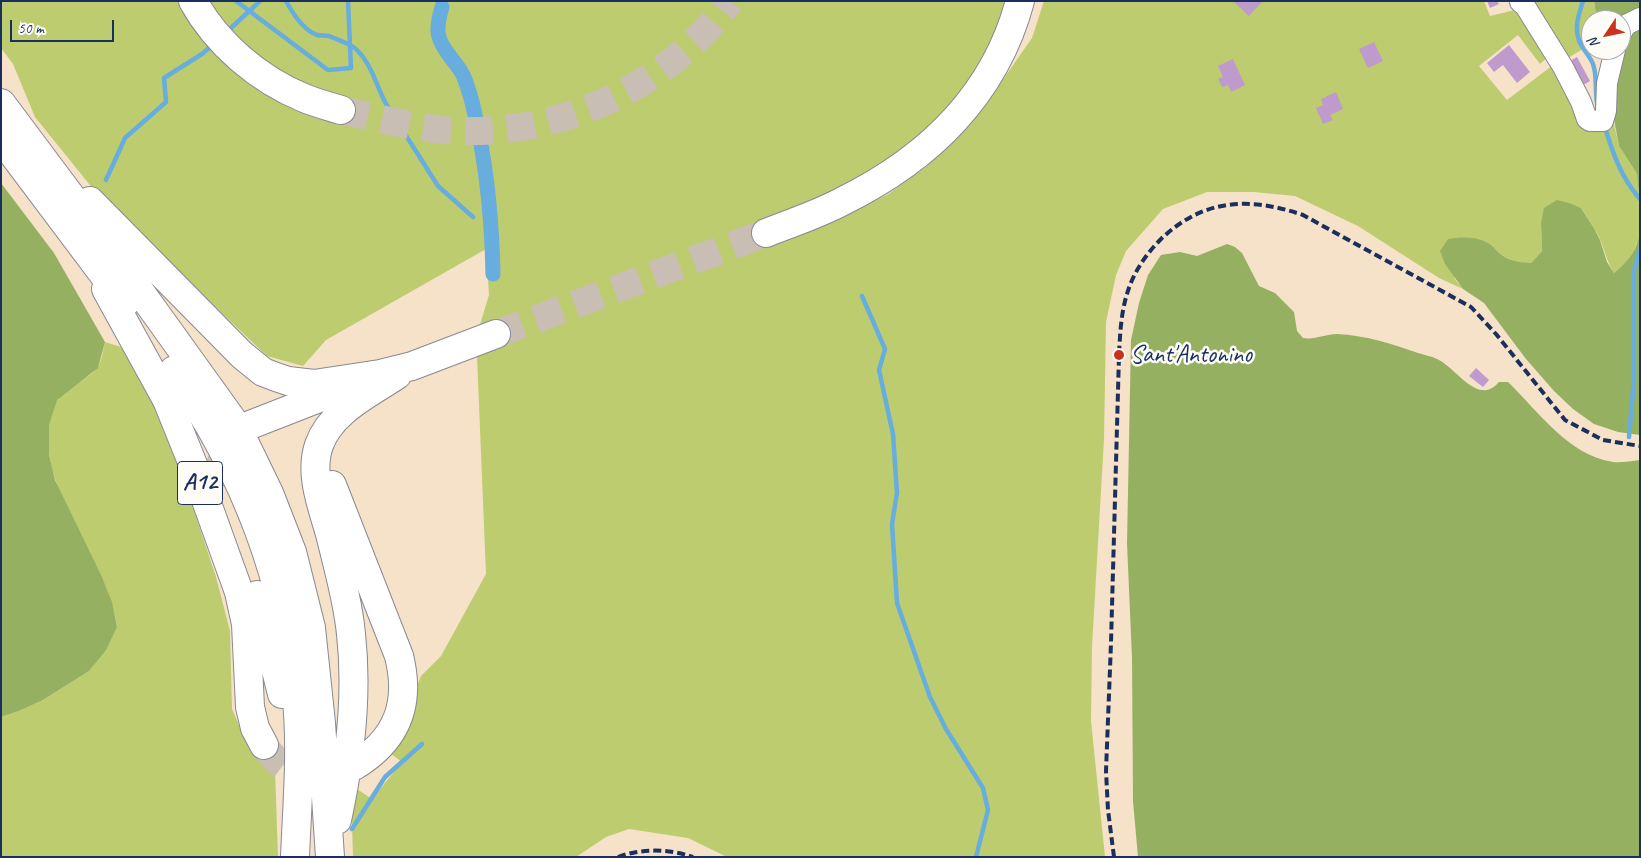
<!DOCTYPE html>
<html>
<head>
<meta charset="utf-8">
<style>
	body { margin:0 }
	#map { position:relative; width:1641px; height:858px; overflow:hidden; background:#f5e2c8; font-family:Caveat,sans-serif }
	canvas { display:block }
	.frame { position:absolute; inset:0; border:2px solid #1b2f5e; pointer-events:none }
	.north { position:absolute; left:1581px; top:10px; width:50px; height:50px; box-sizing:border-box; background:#fdfcf7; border:1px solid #a3aaba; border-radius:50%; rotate:236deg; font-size:14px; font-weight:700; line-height:20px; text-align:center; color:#1b2f5e }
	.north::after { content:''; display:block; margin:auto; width:18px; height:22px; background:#c8321e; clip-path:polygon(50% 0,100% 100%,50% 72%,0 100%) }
	.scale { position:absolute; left:10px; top:20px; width:104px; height:22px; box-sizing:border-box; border:2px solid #1b2f5e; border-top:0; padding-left:6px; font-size:15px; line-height:18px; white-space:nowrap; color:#1b2f5e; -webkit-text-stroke:4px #fdfcf7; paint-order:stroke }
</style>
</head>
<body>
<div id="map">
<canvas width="1641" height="858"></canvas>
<div class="frame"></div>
<div class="north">N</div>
<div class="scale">50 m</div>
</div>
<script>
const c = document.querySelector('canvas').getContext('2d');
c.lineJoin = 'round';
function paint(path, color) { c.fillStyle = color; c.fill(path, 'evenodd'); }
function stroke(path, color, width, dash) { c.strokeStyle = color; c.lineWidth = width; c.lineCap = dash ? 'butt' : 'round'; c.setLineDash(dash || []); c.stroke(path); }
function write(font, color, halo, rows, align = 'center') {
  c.font = font + ' Caveat,sans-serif'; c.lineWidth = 5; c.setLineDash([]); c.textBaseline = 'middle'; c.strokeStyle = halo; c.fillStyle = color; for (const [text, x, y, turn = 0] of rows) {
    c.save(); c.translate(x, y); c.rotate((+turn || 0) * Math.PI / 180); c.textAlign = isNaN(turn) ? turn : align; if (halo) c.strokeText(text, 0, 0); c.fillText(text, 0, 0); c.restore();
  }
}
const green = new Path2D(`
	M 1,1 L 1005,1 L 1003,19 L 963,94 L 924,137 L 874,172 L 766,225 L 752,228 L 750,237 L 754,244 L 766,248 L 887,195 L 926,167 L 981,111 L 1032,38 L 1044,1 L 1484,1 L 1490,16 L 1519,9 L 1551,54 L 1540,64 L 1518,35 L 1479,66 L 1507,100 L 1557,62 L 1587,126 L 1612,115 L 1619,146 L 1637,174 L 1640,208 L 1639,238 L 1633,252 L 1625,264 L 1614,273 C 1607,262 1605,251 1600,239 C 1595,228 1588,218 1581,208 L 1541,223 L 1542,251 L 1531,263 C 1507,262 1504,257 1486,242 L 1454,278 L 1463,289 L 1439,278 L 1358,226 L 1295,196 L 1254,192 L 1207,192 L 1163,209 L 1126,251 L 1116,275 L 1106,322 L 1104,439 L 1092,647 L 1091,721 L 1105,857 L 727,857 L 688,838 L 629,829 L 606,837 L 576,857 L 353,857 L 351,785 L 372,799 L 402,762 L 390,753 L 421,676 L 441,656 L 486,574 L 477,356 L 504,345 L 496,324 L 478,331 L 489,295 L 486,249 L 326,340 L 303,366 L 267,356 L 102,200 L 35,117 L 13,64 L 1,48 Z
	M 1524,1 L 1594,1 L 1597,20 L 1591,20 L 1591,44 L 1563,61 Z
	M 105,342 L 121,347 L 136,369 L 156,409 L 182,474 L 216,577 L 230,631 L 232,709 L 245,739 L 256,755 L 274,742 L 278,857 L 1,857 L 1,717 L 19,711 L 43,700 L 89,671 L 117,627 C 114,609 109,593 101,576 C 79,526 28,458 56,401 C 62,390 89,379 97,368 C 102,362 103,350 105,342 Z`);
const forest = new Path2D(`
	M 1594,1 L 1640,1 L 1640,208 L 1637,174 L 1619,146 L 1601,50 L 1621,50 L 1621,20 L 1597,20 Z
	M 1,183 L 54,253 L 105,342 L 98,368 L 57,400 L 49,425 L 49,455 L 55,480 L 102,577 L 112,602 L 117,627 L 106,650 L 89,671 L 43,700 L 19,711 L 1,717 Z
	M 1557,200 L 1569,203 L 1581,208 L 1594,228 L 1600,240 L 1607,262 L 1614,273 C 1628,262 1638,249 1640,231 L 1640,435 L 1618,432 L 1594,424 L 1573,409 L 1554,391 L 1526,359 L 1484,303 L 1463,289 L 1445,264 L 1440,251 L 1448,239 C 1460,237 1475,236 1486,242 C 1491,244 1495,249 1498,252 C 1508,261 1518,262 1531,263 L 1542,251 L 1541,223 L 1544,208 Z
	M 1227,244 L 1235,247 L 1242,253 L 1259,286 L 1275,293 L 1294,312 L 1297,331 L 1303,338 C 1315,340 1325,334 1337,334 C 1364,335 1393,344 1418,353 C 1424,355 1431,356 1437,359 C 1457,368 1478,407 1499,382 L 1508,382 C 1538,411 1568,455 1613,462 C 1621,463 1631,461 1640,460 L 1640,857 L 1138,857 L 1133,801 L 1132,658 L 1127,543 L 1131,340 L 1139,303 L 1148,275 L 1161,255 L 1180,252 L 1197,256 Z`);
const stream = new Path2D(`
	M 236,1 L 328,70 L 351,68 L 348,1
	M 286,1 C 293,14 303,30 317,35 C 321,36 325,35 329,36 C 337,39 351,44 357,50 C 372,65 376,85 386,104 L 438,186 L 473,217
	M 1583,1 C 1579,14 1574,27 1579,40 C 1582,49 1590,56 1593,64 C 1598,78 1594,93 1598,108
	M 231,28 L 260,1
	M 1604,124 C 1612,151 1621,178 1640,199
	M 106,180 L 125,138 L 166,102 L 164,78 L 202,54 L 210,47
	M 862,296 L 885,349 L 879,370 L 893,434 L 897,493 L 892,524 L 897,603 L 930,697 L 946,729 L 983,788 L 988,810 L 976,857
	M 1629,437 L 1634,379 L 1634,271 L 1640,249
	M 352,829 L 385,777 L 422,744`);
const canal = new Path2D(`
	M 442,7 C 435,31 436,39 452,59 C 456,64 460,69 463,75 C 471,93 475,114 479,134 C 488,180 492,226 493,274`);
const building = new Path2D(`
	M 1233,1 L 1263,1 L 1249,16 Z
	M 1487,1 L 1497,1 L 1499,4 L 1490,8 Z
	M 1374,42 L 1383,61 L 1368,68 L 1359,49 Z
	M 1509,45 L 1530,72 L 1517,83 L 1503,65 L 1494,72 L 1487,63 Z
	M 1577,57 L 1590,81 L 1578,88 L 1565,64 Z
	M 1233,59 L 1245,85 L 1231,92 L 1228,85 L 1222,87 L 1218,79 L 1223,77 L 1218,66 Z
	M 1336,92 L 1343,109 L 1330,115 L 1333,120 L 1323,124 L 1316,108 L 1323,105 L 1321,99 Z
	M 1476,368 L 1489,380 L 1483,387 L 1469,376 Z`);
const highwayTunnel = new Path2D(`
	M 341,110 C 378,118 417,129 456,131 C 561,135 668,87 730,1
	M 496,334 L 766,233
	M 221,487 C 218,470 220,454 232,440
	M 264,745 C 277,765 296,778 321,778`);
const minor = new Path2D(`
	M 1520,2 L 1525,6 L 1563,67 L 1581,102 L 1587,119 L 1590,121 L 1603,121 L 1606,111 L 1607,83 L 1615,50
	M 1621,34 L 1626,25 L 1640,18`);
const highway = new Path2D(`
	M 193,1 C 217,44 258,79 304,98 C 316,103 328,106 341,110
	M 1,103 L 90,222 L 236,425 L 269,493 L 292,552 L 311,628 L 321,723 L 330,857
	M 1,138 L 125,303
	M 90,201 L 242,355 L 263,372 L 276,377 L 288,381 L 314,384 L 380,374 L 412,366 L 496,334
	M 766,233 C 791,223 819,214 843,201 C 928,159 995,95 1020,1
	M 106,289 L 167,400 L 194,467 L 239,592 L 246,624 L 250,707 L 255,728 L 264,745
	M 174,370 C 243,469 287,580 297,701 C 302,753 297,805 295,857
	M 250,425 L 342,389
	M 332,485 L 399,656 C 411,704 397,740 354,766
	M 257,595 L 282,694
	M 337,820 C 350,760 358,696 351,634 C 348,601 338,567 330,534 C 322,506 309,474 319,445 C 331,411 369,394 397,375`);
const rail = new Path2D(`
	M 618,857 C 642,848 670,849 693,857
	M 1114,857 L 1108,810 L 1106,771 L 1111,643 L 1119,355 C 1120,334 1121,313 1127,294 C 1133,273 1146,254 1161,239 C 1204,198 1250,197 1303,215 L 1471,307 L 1496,334 L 1565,420 L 1603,440 L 1640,446`);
const markers = [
	[1119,355,6,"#c8321e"]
];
const shields = [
	[200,483,45]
];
const shieldNames = [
	["A12",200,483]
];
const poiNames = [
	["Sant'Antonino",1130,355]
];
paint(green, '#bdcc6f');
paint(forest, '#96b062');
stroke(stream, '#67addd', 4.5);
stroke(canal, '#67addd', 15);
paint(building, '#bf9acd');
stroke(highwayTunnel, '#c9beb3', 28, [28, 14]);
stroke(minor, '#888893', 22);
stroke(highway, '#888893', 30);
stroke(minor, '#fff', 20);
stroke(highway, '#fff', 28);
stroke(rail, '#1b2f5e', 4, [8, 4]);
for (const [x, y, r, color] of markers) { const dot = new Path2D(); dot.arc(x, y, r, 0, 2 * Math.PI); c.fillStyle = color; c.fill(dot); stroke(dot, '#fdfcf7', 2); }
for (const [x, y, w] of shields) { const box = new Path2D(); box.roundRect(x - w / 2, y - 21.5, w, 43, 4); c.fillStyle = '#fdfcf7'; c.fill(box); stroke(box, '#1b2f5e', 1); }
write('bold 24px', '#1b2f5e', null, shieldNames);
write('25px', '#1b2f5e', '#fdfcf7', poiNames, 'left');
</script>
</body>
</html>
